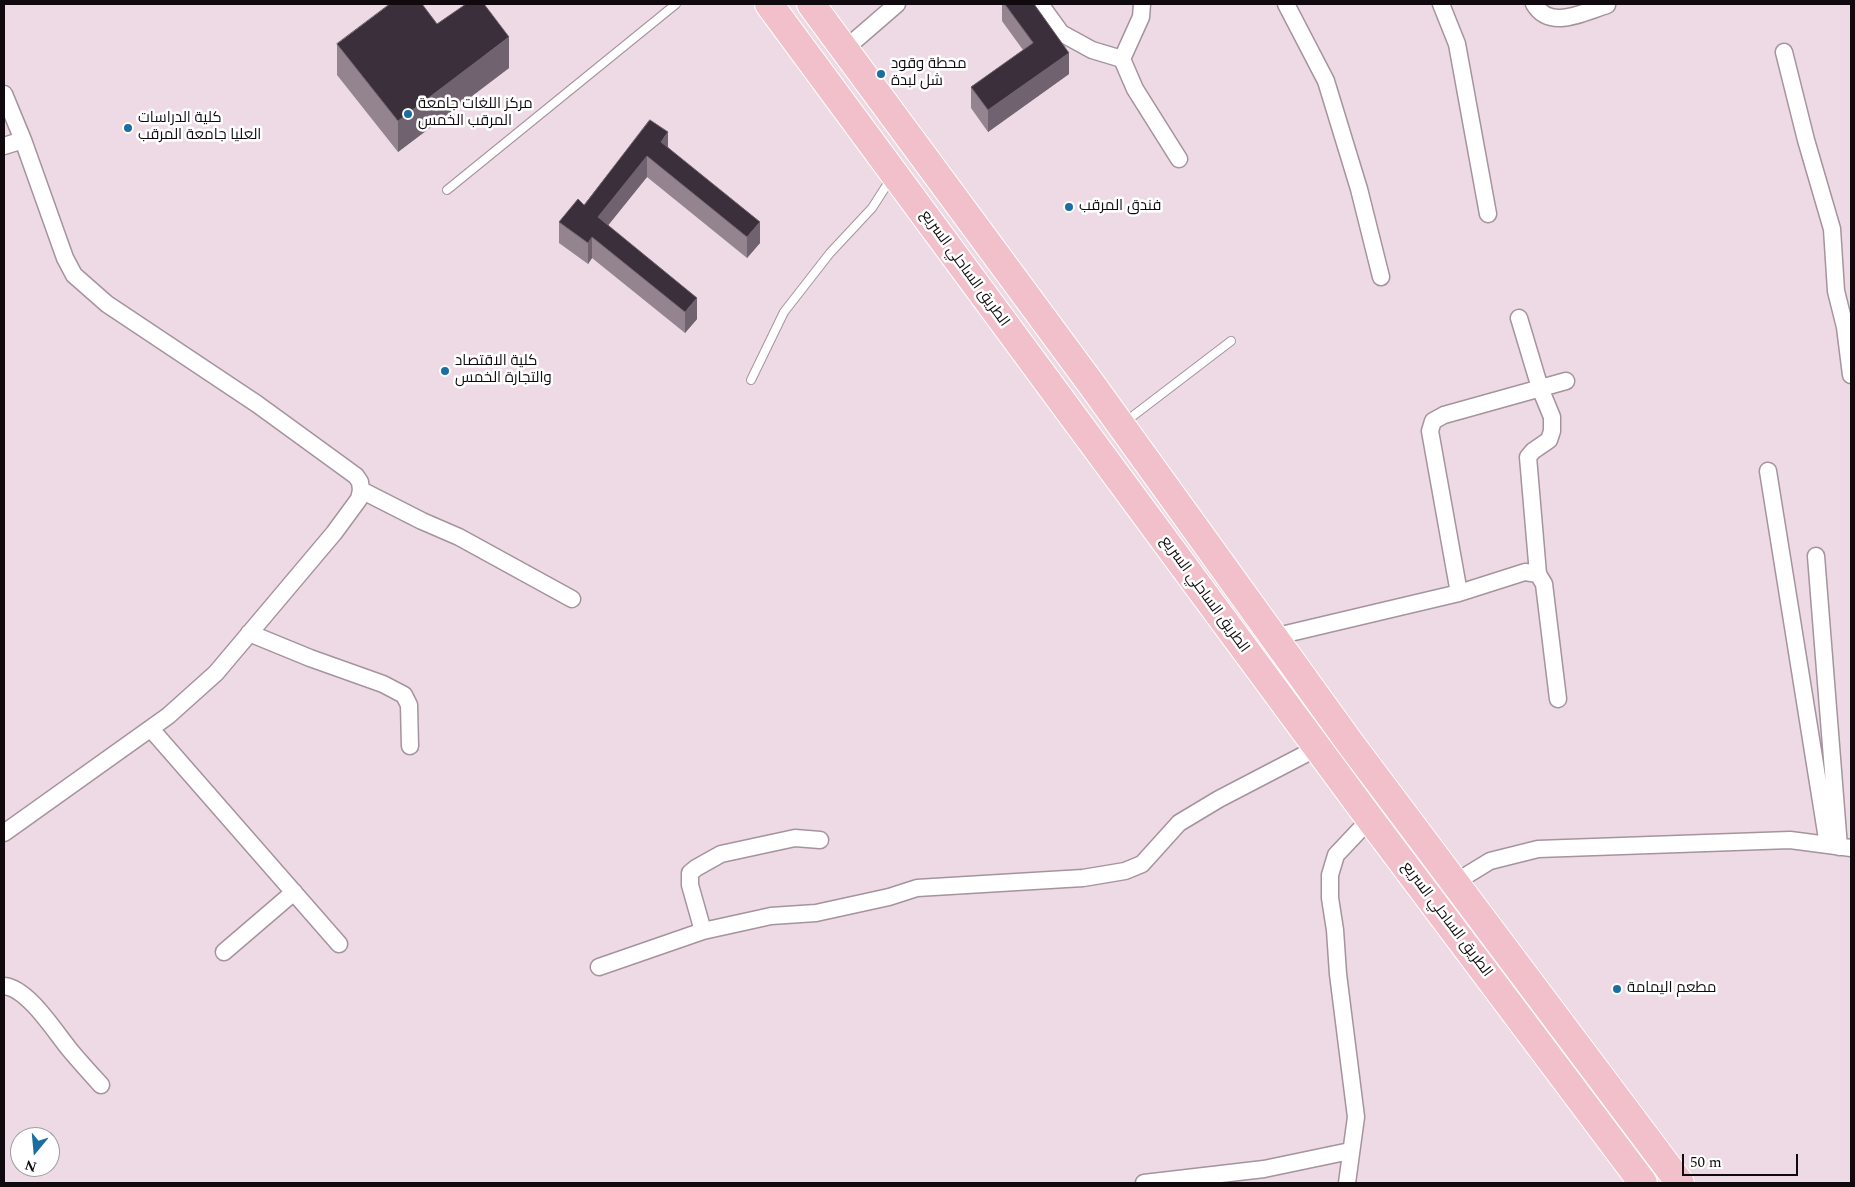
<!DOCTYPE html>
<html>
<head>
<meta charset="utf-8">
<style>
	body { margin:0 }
	#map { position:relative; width:1855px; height:1187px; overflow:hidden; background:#eddae4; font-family:Spectral,serif }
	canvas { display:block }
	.frame { position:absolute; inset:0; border:5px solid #100a0e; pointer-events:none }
	.north { position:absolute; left:10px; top:1127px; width:50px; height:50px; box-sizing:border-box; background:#fff; border:1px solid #9f9d9f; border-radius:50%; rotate:197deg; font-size:14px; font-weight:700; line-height:20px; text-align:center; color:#100a0e }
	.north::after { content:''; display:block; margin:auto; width:18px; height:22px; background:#1b6e9f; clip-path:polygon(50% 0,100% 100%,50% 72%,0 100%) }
	.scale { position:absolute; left:1682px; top:1154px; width:116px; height:22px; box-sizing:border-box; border:2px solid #100a0e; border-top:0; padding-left:6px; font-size:15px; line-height:18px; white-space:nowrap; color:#100a0e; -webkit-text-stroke:4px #fff; paint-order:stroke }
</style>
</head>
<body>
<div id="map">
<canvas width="1855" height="1187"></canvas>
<div class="frame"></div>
<div class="north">N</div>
<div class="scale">50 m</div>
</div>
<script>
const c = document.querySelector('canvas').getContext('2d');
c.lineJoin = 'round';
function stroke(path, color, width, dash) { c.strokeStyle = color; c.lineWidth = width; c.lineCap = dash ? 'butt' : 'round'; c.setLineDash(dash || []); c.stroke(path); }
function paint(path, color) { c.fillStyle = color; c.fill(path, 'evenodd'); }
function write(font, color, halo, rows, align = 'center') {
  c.font = font + ' Spectral,Cairo,serif'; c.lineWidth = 5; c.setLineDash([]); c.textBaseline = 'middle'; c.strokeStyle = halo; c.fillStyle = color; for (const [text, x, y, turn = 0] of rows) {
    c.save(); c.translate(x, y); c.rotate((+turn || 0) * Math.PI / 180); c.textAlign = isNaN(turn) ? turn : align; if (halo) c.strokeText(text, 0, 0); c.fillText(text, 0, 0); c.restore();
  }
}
const lane = new Path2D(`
	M 447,190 L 676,4
	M 751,380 L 784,312 L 830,253 L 872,208 L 892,177
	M 1125,422 L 1231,341`);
const street = new Path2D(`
	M 1040,4 L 1061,33 L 1092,50 L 1122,59
	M 1142,4 L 1141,17 L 1122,59 L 1135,89 L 1179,159
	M 1286,4 L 1326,81 L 1359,189 L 1381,277
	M 1441,4 L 1457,44 L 1488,214
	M 1534,4 C 1550,31 1584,12 1607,5
	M 845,49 L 897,4
	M 1784,52 L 1806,140 L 1832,229 L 1836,291 L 1845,327 L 1851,375
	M 4,94 L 23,140 L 65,258 L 74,275 L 107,304 L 257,404 L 356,476 L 360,482 L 361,490 L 359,499 L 334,533 L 216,673 L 168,716 L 4,833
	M 4,146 L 23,140
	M 1519,318 L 1540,388 L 1552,417 L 1552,431 L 1549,440 L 1533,451 L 1528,457 L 1538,574 L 1544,584 L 1558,699
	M 1768,471 L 1828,845
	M 361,490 L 422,521 L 459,537 L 572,599
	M 1816,556 L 1839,847
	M 1459,593 L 1430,431 L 1433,421 L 1444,415 L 1566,381
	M 249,633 L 310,658 L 383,684 L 404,695 L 409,705 L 410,746
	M 1273,637 L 1459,593 L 1525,572 L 1538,574
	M 151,729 L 339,944
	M 1454,883 L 1490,861 L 1538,849 L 1790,840 L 1851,848
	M 703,931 L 690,885 L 690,873 L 696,868 L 721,854 L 795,838 L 820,840
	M 224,952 L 294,892
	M 599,967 L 703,931 L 771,916 L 816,913 L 889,897 L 917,888 L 1083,878 L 1125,871 L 1142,864 L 1179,823 L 1219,799 L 1317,748
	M 4,986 C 28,988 55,1032 70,1050 C 80,1062 90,1073 101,1085
	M 1144,1183 L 1264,1169 L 1350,1151
	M 1347,1183 L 1356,1117 L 1338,974 L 1335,930 L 1330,898 L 1330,875 L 1336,855 L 1370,819`);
const highway = new Path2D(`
	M 769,4 L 1370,819 L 1643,1183
	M 811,4 L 1092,385 L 1350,743 L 1680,1183`);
const wall = new Path2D(`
	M 1002,4 L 1034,4 L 1069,74 L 988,132 L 971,108 L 971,87 L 1023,50 L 1002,21 Z
	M 437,24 L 509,68 L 398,152 L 337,75 L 337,44 Z
	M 650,120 L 668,147 L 760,243 L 747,258 L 647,177 L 608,225 L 697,319 L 685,333 L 592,258 L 588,264 L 559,243 L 559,222 L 584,205 Z`);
const shadedWall = new Path2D(`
	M 509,37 L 509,68 L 398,152 L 398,121 Z
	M 1069,53 L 1069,74 L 988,132 L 988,110 Z
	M 668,132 L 668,153 L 661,142 Z
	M 647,156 L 647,177 L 598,238 L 598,217 Z
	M 760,222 L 760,243 L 747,258 L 747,237 Z
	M 592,237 L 592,258 L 588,264 L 588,243 Z
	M 697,298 L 697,319 L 685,333 L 685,312 Z`);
const building = new Path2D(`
	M 390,4 L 422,4 L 437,24 L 466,4 L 484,4 L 509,37 L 398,121 L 337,44 Z
	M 1005,4 L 1034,4 L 1069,53 L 988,110 L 971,87 L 1033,43 Z
	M 650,120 L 668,132 L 661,142 L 760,222 L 747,237 L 647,156 L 598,217 L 697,298 L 685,312 L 592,237 L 588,243 L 559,222 L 578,199 L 584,205 Z`);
const markers = [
	[881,74,5,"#1b6e9f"],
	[408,114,5,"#1b6e9f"],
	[128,128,5,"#1b6e9f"],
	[1069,207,5,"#1b6e9f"],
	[445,371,5,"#1b6e9f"],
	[1617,989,5,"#1b6e9f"]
];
const poiNames = [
	["محطة وقود",891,65],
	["شل لبدة",891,82],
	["مركز اللغات جامعة",418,105],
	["المرقب الخمس",418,122],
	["كلية الدراسات",138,119],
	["العليا جامعة المرقب",138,136],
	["فندق المرقب",1079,207],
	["كلية الاقتصاد",455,362],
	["والتجارة الخمس",455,379],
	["مطعم اليمامة",1627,989]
];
const streetNames = [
	["الطريق الساحلي السريع",964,269,54],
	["الطريق الساحلي السريع",1204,595,54],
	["الطريق الساحلي السريع",1446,920,53]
];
stroke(lane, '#a5939d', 10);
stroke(street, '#a5939d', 19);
stroke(highway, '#fff', 30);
stroke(lane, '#fff', 8);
stroke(street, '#fff', 16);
stroke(highway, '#f1c0ca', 28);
paint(wall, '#948490');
paint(shadedWall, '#70626e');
paint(building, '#3a2f3b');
stroke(building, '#70626e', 1);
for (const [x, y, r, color] of markers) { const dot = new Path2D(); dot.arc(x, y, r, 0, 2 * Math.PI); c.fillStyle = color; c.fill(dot); stroke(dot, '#fff', 2); }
write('15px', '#100a0e', '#fff', poiNames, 'left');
write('15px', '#100a0e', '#fff', streetNames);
</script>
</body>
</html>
